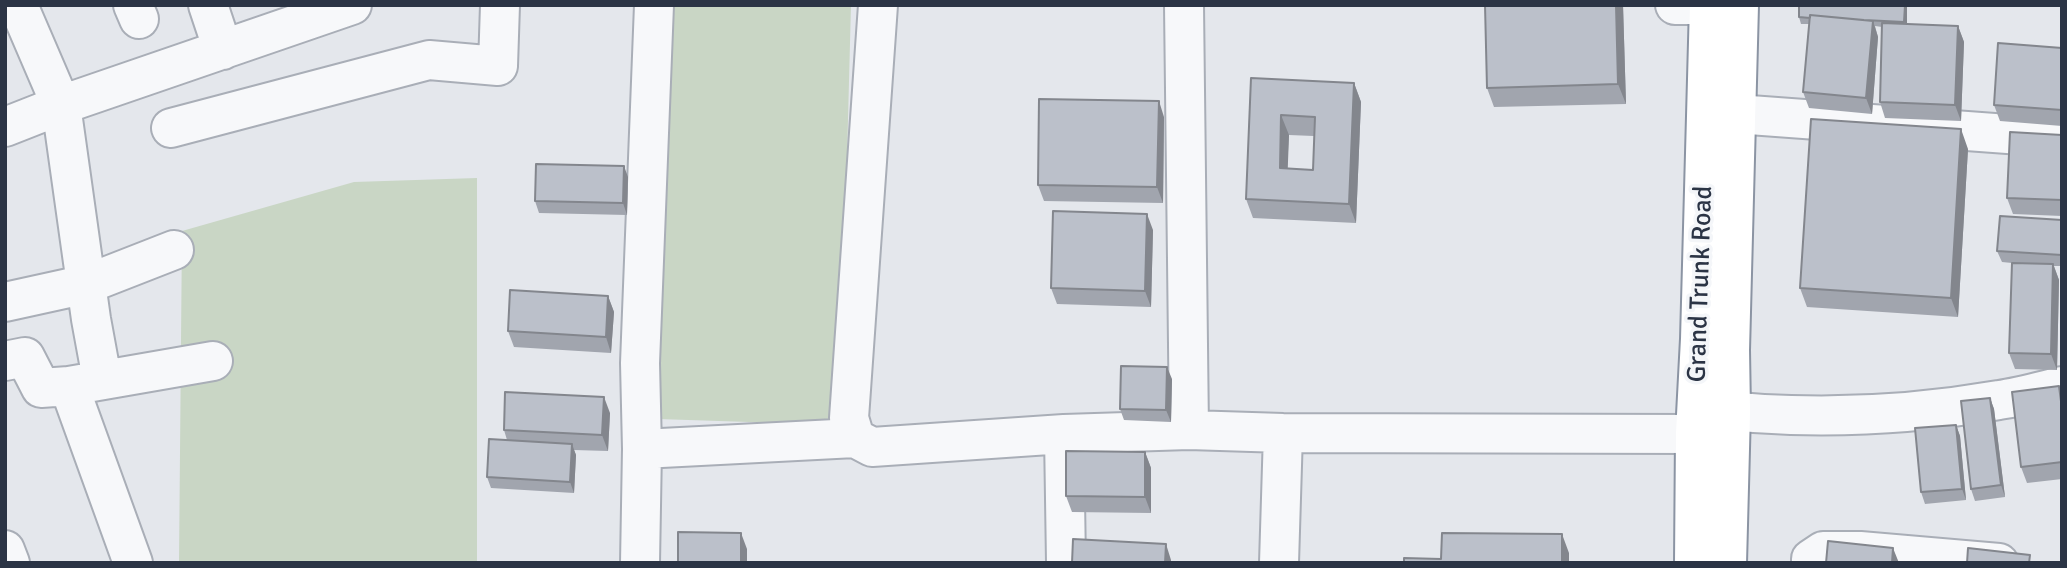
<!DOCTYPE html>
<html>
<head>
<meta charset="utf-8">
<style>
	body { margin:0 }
	#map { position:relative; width:2067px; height:568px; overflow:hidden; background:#e4e7ec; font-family:Signika,sans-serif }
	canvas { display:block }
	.frame { position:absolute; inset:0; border:7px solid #2b3445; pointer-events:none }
</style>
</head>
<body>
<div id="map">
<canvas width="2067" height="568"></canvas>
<div class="frame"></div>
</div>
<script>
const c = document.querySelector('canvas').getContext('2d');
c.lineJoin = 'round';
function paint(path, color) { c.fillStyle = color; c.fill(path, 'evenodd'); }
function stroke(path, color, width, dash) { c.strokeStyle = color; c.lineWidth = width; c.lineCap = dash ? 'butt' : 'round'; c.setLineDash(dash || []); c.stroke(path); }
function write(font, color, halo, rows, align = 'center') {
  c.font = font + ' Signika,sans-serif'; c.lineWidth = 7; c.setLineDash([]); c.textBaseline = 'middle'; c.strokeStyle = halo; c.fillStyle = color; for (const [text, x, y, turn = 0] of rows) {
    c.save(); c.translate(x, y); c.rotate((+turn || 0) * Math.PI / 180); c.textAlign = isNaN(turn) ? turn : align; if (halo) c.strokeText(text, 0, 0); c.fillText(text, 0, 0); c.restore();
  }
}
const green = new Path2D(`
	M 668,5 L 851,5 L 840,425 L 658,419 Z
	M 477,178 L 477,563 L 179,563 L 182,231 L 354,182 Z`);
const minor = new Path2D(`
	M 18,5 L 61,105 L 91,319 L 102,379
	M 133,5 L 139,19
	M 208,5 L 223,50
	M 878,5 L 849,418 L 855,438 L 872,447 L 1064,434 L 1189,430 L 1283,433 L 1695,434
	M 1184,5 L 1189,430
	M 1675,5 L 1720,5
	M 1736,114 L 2062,138
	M 5,127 L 61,105 L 352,5
	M 171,128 L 429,60 L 498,66 L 500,5
	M 5,302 L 87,284 L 174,250
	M 5,361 L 25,357 L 41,388 L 69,386 L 213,361
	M 69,386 L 133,563
	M 1699,408 C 1797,420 1901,417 1999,400 C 2020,397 2041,391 2062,386
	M 1064,434 L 1066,563
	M 642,449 L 855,438
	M 5,550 L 10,563
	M 640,563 L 642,449 L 640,363 L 654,5
	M 1279,563 L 1283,433
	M 1811,563 L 1811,559 L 1823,551 L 1860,551 L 1999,563`);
const highway = new Path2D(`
	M 1694,563 L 1695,434 L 1700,339 L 1709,5
	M 1727,563 L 1731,411 L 1730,350 L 1739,5`);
const wall = new Path2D(`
	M 1623,5 L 1626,104 L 1494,107 L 1487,88 Z
	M 1799,5 L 1907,5 L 1907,24 L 1958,26 L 1964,42 L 1961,121 L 1885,118 L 1880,102 L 1882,27 L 1875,26 L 1878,37 L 1872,114 L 1809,108 L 1803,92 L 1809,24 L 1801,24 L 1799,17 Z
	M 2062,48 L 2062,126 L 2000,121 L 1994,105 Z
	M 1251,78 L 1354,83 L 1361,102 L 1356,223 L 1253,218 L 1246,199 ZM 1289,135 L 1314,136 L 1313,170 L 1287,169 Z
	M 1164,117 L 1163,203 L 1044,201 L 1038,185 Z
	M 2062,135 L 2062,216 L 2013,214 L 2007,198 Z
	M 1968,149 L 1958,317 L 1807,307 L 1800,288 Z
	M 628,177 L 627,215 L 539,213 L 535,201 Z
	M 2062,220 L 2062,266 L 2054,266 L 2059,280 L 2057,370 L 2015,369 L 2009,353 L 2012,263 L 2002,262 L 1997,251 Z
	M 1153,230 L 1151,307 L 1057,304 L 1051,288 Z
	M 608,296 L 614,312 L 611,353 L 514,347 L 508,331 Z
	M 1172,379 L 1171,422 L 1124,420 L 1120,409 Z
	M 2062,394 L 2062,479 L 2027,483 L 2021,467 Z
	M 1990,398 L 1994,409 L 2005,497 L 1975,501 L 1971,489 Z
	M 610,413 L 608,451 L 574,450 L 576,455 L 574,493 L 491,488 L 487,477 L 507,440 L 504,430 Z
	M 1956,425 L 1960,436 L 1966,500 L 1925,504 L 1921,492 Z
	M 1145,452 L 1151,468 L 1151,513 L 1072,512 L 1066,496 Z`);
const shadedWall = new Path2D(`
	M 1616,5 L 1623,5 L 1626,104 L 1618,84 Z
	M 1905,5 L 1907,5 L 1907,28 L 1904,22 Z
	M 1873,21 L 1878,37 L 1872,114 L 1866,98 Z
	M 1958,26 L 1964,42 L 1961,121 L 1955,105 Z
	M 1354,83 L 1361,102 L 1356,223 L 1349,204 Z
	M 1159,101 L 1164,117 L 1163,203 L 1157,187 Z
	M 1281,115 L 1289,135 L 1287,188 L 1280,168 Z
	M 1961,129 L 1968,149 L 1958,317 L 1951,298 Z
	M 624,166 L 628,177 L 627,215 L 623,203 Z
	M 1147,214 L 1153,230 L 1151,307 L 1145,291 Z
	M 2053,264 L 2059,280 L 2057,370 L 2051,354 Z
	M 608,296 L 614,312 L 611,353 L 606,337 Z
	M 1167,367 L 1172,379 L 1171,422 L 1166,410 Z
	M 604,397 L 610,413 L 608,451 L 602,435 Z
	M 1990,398 L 1994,409 L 2005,497 L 2001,485 Z
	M 1956,425 L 1960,436 L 1966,500 L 1962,489 Z
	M 572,444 L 576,455 L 574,493 L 570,482 Z
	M 1145,452 L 1151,468 L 1151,513 L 1145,497 Z
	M 741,533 L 747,549 L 747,563 L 741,563 Z
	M 1562,534 L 1569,553 L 1569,563 L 1562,563 Z
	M 1166,544 L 1171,560 L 1171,563 L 1165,563 Z
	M 1893,548 L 1899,563 L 1892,563 Z`);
const building = new Path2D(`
	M 1485,5 L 1616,5 L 1618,84 L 1487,88 Z
	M 1799,5 L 1905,5 L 1904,22 L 1864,20 L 1810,15 L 1810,18 L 1799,17 Z
	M 1810,15 L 1873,21 L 1866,98 L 1803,92 Z
	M 1882,23 L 1958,26 L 1955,105 L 1880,102 Z
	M 1998,43 L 2062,48 L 2062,110 L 1994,105 Z
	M 1251,78 L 1354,83 L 1349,204 L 1246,199 ZM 1281,115 L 1315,117 L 1313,170 L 1280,168 Z
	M 1039,99 L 1159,101 L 1157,187 L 1038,185 Z
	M 1811,119 L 1961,129 L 1951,298 L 1800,288 Z
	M 2010,132 L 2062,135 L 2062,200 L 2007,198 Z
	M 536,164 L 624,166 L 623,203 L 535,201 Z
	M 1053,211 L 1147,214 L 1145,291 L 1051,288 Z
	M 2000,216 L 2062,220 L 2062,255 L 1997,251 Z
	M 2012,263 L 2053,264 L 2051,354 L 2009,353 Z
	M 510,290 L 608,296 L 606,337 L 508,331 Z
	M 1121,366 L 1167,367 L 1166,410 L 1120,409 Z
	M 2059,386 L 2062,409 L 2062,462 L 2021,467 L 2012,392 Z
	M 505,392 L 604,397 L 602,435 L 504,430 Z
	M 1990,398 L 2001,485 L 1971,489 L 1961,401 Z
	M 1956,425 L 1962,489 L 1921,492 L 1915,428 Z
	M 489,439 L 572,444 L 570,482 L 487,477 Z
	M 1066,451 L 1145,452 L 1145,497 L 1066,496 Z
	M 678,532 L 741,533 L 741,563 L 678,563 Z
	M 1442,533 L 1562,534 L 1562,563 L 1404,563 L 1404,558 L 1441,559 Z
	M 1073,539 L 1166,544 L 1165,563 L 1072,563 Z
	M 1828,541 L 1893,548 L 1892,563 L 1826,563 Z
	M 1968,548 L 2030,555 L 2029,563 L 1967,563 Z`);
const streetNames = [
	["Grand Trunk Road",1701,284,-88]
];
paint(green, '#c9d6c5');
stroke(minor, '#a9aeb7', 42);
stroke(highway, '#8b94a3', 42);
stroke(minor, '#f7f8fa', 38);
stroke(highway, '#fff', 38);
paint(wall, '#a1a5ae');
paint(shadedWall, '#83868d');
paint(building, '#bbc0ca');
stroke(building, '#83868d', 2);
write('26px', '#2b3445', '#f4f6f9', streetNames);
</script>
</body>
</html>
